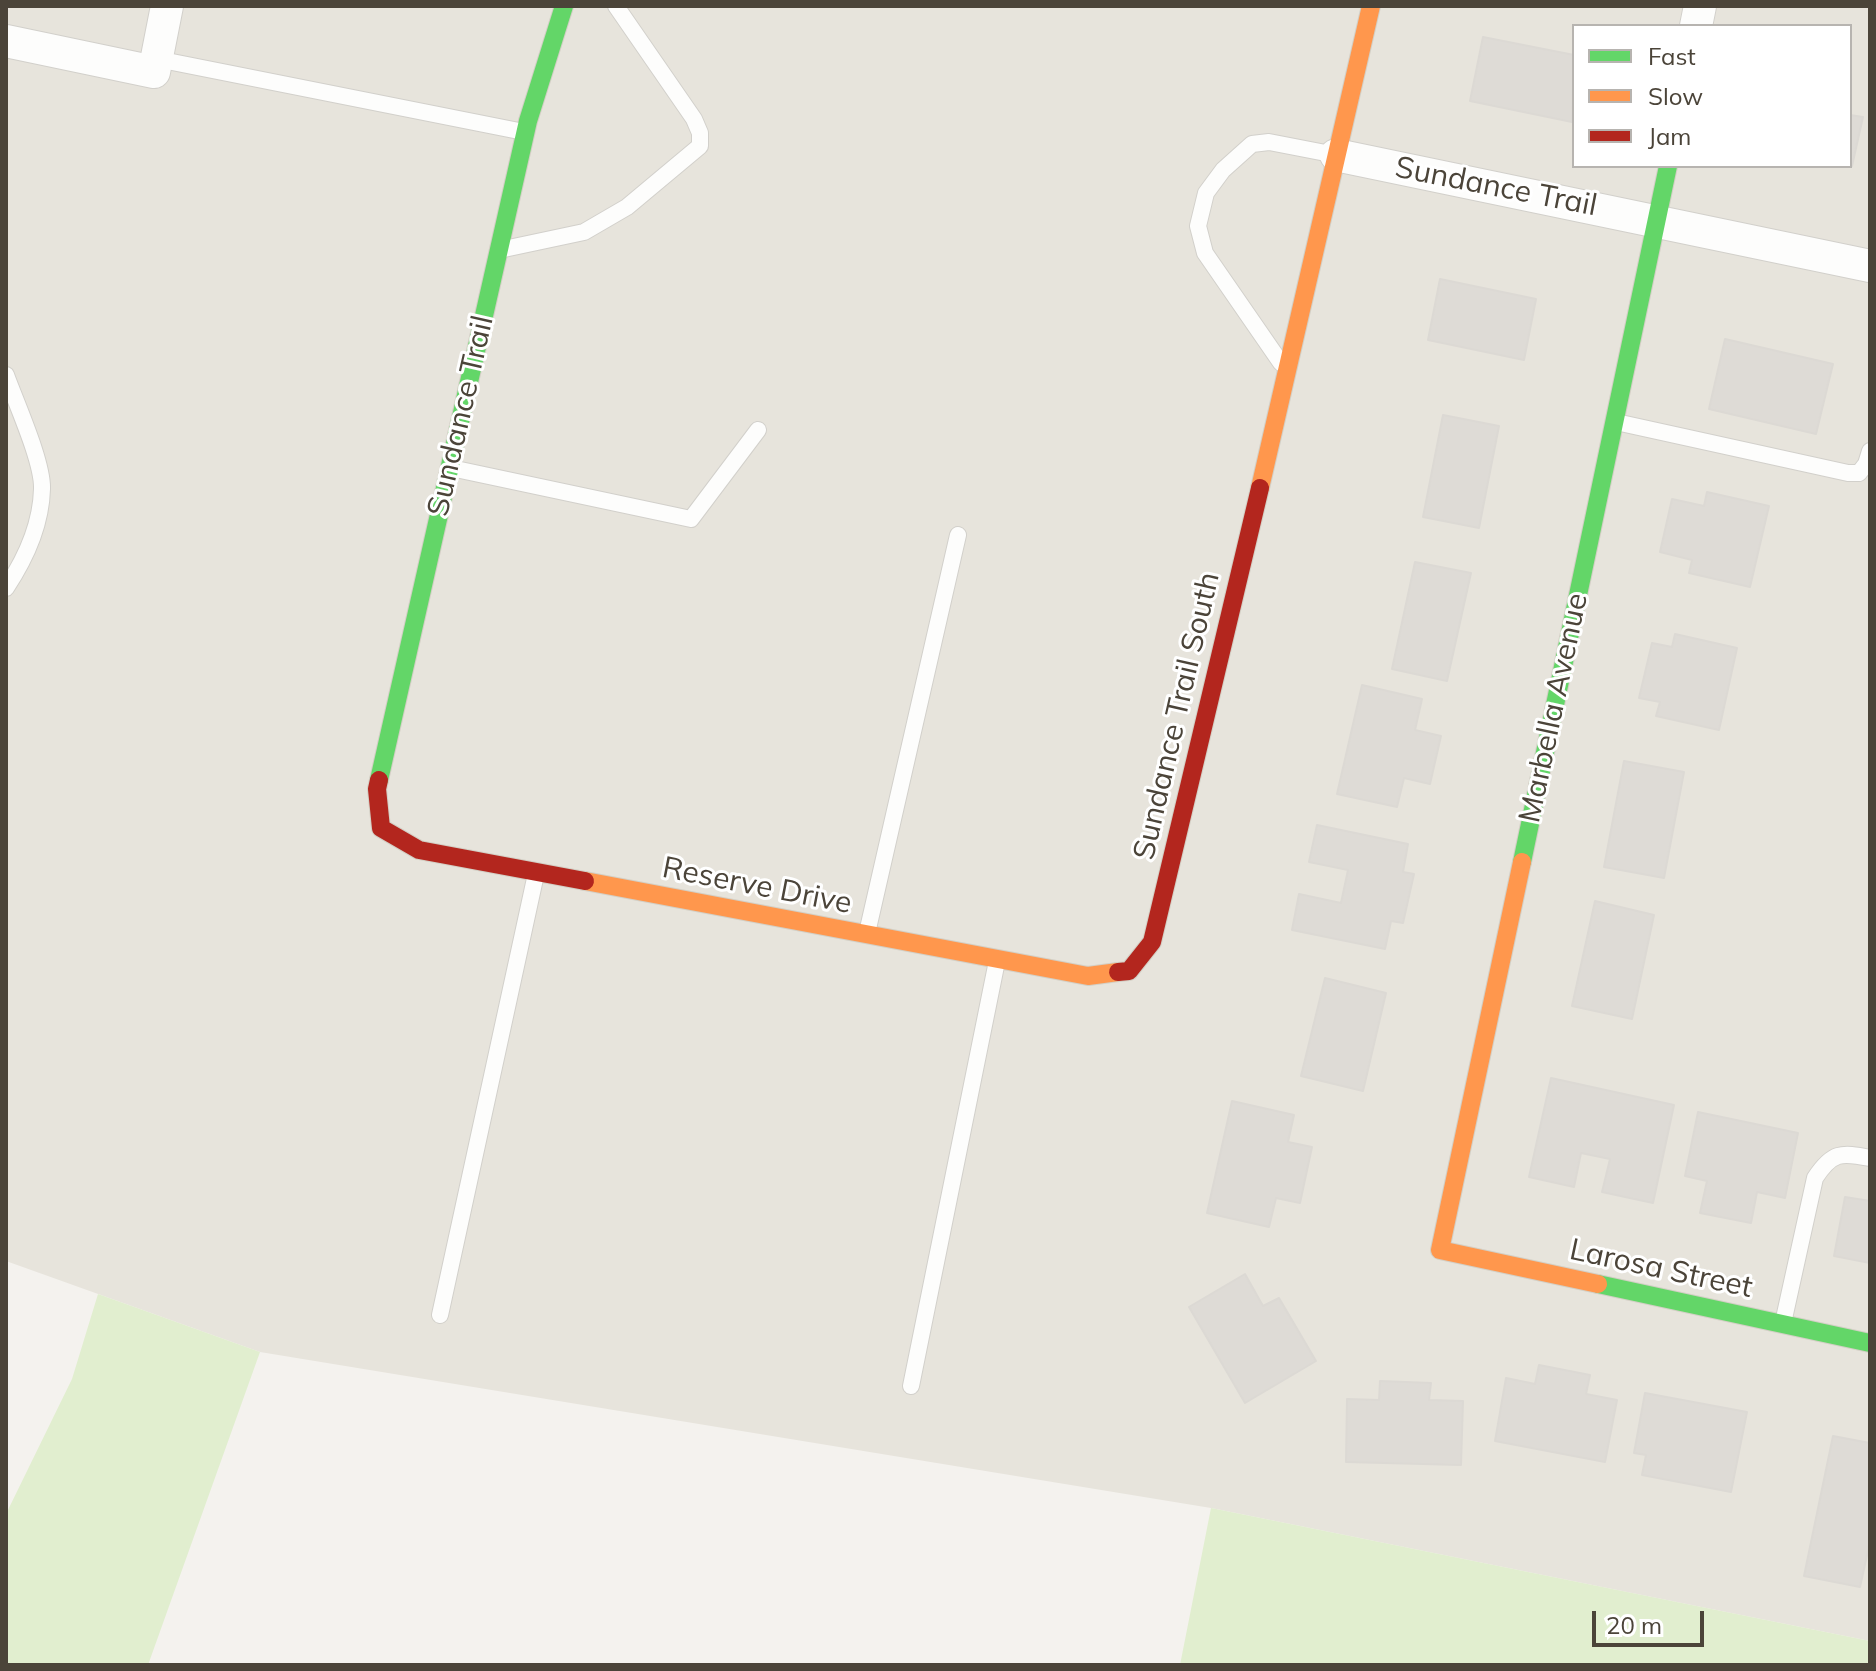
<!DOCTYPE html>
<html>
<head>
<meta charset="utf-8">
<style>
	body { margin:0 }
	#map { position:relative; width:1876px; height:1671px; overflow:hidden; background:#f4f2ee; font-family:Mulish,sans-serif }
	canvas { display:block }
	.frame { position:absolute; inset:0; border:8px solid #4b4439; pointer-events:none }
	.legend { position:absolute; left:1572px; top:24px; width:280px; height:144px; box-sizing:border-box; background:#fff; border:2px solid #b7b4b0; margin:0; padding:10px 14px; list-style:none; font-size:24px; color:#4b4439 }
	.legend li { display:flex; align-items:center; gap:16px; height:40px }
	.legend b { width:40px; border:2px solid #b7b4b0 }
	.scale { position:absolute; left:1592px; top:1611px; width:112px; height:36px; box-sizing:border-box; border:4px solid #4b4439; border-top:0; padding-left:10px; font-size:24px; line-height:28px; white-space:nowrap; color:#4b4439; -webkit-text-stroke:6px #fff; paint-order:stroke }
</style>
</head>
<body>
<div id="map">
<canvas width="1876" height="1671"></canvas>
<div class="frame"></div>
<ul class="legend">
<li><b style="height:10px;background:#63d668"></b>Fast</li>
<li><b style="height:10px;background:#ff974d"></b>Slow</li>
<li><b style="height:10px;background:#b3261e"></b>Jam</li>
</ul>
<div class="scale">20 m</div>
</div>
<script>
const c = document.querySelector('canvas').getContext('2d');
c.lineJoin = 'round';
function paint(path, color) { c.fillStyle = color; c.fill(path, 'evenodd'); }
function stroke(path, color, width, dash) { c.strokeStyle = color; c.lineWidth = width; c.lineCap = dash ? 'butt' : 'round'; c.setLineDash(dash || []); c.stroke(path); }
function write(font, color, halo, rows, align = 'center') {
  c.font = font + ' Mulish,sans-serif'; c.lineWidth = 6; c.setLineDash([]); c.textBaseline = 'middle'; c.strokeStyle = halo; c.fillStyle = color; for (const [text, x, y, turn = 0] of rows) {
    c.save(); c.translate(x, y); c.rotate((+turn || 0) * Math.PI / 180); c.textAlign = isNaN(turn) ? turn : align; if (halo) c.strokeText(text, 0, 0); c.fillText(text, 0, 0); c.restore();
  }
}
const residential = new Path2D(`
	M 6,6 L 1870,6 L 1870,1641 L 1211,1508 L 260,1352 L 6,1261 ZM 1574,26 L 1850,26 L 1850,166 L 1574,166 Z`);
const green = new Path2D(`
	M 98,1294 L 260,1352 L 148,1665 L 6,1665 L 6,1514 L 72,1379 Z
	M 1211,1508 L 1870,1641 L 1870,1665 L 1180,1665 Z`);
const building = new Path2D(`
	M 1483,37 L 1574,55 L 1572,122 L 1470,101 Z
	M 1850,115 L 1863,117 L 1852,166 L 1850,166 Z
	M 1440,279 L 1536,299 L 1524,360 L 1428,340 Z
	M 1725,339 L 1833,364 L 1816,434 L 1709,409 Z
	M 1443,415 L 1499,426 L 1479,528 L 1423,517 Z
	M 1707,492 L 1769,506 L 1750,587 L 1689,573 L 1692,560 L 1660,552 L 1672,499 L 1704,506 Z
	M 1415,562 L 1471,573 L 1447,681 L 1392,669 Z
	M 1675,634 L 1737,648 L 1719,730 L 1656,716 L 1660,702 L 1639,698 L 1652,643 L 1672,647 Z
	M 1362,685 L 1422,699 L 1415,730 L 1441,736 L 1430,784 L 1404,778 L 1397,807 L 1337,794 Z
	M 1624,761 L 1684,772 L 1664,878 L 1604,867 Z
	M 1317,825 L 1408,844 L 1403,872 L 1414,874 L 1403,923 L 1391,921 L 1385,949 L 1292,930 L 1299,894 L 1341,903 L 1348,870 L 1309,862 Z
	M 1595,901 L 1654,915 L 1632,1019 L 1572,1006 Z
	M 1325,978 L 1386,993 L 1363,1091 L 1301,1076 Z
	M 1551,1078 L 1674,1105 L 1653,1203 L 1602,1192 L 1610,1159 L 1581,1153 L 1574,1187 L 1529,1177 Z
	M 1232,1101 L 1294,1115 L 1288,1142 L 1312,1147 L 1300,1203 L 1276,1198 L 1269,1227 L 1207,1213 Z
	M 1698,1112 L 1798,1133 L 1785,1198 L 1757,1192 L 1751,1223 L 1700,1213 L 1707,1181 L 1685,1176 Z
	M 1845,1197 L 1870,1201 L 1870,1263 L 1834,1256 Z
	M 1245,1274 L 1263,1306 L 1279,1298 L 1316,1361 L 1245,1403 L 1189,1307 Z
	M 1539,1365 L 1590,1375 L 1586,1394 L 1617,1400 L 1605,1462 L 1495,1441 L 1506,1378 L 1535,1384 Z
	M 1380,1381 L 1431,1383 L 1429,1400 L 1463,1401 L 1461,1465 L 1346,1462 L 1347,1399 L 1379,1400 Z
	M 1645,1393 L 1747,1412 L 1731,1492 L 1642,1475 L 1646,1455 L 1634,1453 Z
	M 1833,1436 L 1870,1443 L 1870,1542 L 1860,1587 L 1804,1576 Z`);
const lane = new Path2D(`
	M 157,59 L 524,132
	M 504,249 L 584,232 L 627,207 L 700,146 L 700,133 L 694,119 L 616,6
	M 1281,363 L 1205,253 L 1198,226 L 1206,193 L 1223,170 L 1252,144 L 1269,142 L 1336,155
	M 6,375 C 16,403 43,462 42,489 C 41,526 26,558 6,588
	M 1616,422 L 1848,473 L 1859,473 L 1866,464 L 1870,451
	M 451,468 L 691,519 L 758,430
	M 867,933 L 958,535
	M 440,1315 L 536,874
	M 1783,1323 L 1815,1178 C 1832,1152 1841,1152 1870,1158
	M 911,1386 L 997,961`);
const street = new Path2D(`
	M 1696,26 L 1700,6
	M 6,41 L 154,72 L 167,6
	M 1336,155 L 1870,266`);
const fast = new Path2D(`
	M 379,780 L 528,121 L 564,6
	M 1522,862 L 1668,166
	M 1598,1284 L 1870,1343`);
const slow = new Path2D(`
	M 1260,488 L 1371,6
	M 1522,862 L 1440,1250 L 1598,1284
	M 585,881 L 1088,976 L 1118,972`);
const jam = new Path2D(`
	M 379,780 L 377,789 L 381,828 L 419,850 L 585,881
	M 1118,972 L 1129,971 L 1152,942 L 1260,488`);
const streetNames = [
	["Sundance Trail",1496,187,11],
	["Sundance Trail",461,416,-77],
	["Marbella Avenue",1554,708,-78],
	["Sundance Trail South",1177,716,-77],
	["Reserve Drive",757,886,11],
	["Larosa Street",1661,1269,12]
];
paint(residential, '#e7e4dc');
paint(green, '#e1eecf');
paint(building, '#dedbd6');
stroke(building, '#dcd9d4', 2);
stroke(lane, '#d2d0cb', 18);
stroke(street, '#d2d0cb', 34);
stroke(fast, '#d3cfc5', 20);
stroke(slow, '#d3cfc5', 20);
stroke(jam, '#d3cfc5', 20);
stroke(lane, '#fdfdfc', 16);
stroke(street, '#fdfdfc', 32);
stroke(fast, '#63d668', 18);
stroke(slow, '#ff974d', 18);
stroke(jam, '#b3261e', 18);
write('30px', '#4b4439', '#fff', streetNames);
</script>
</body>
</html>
